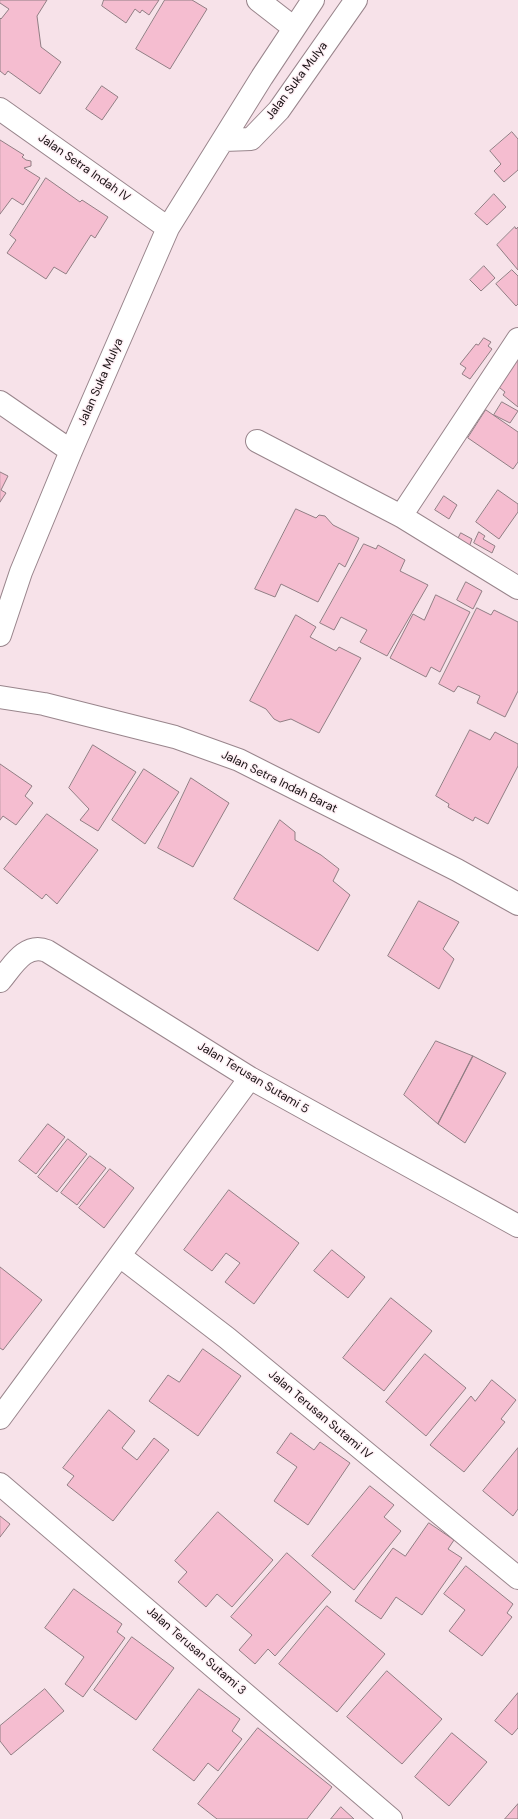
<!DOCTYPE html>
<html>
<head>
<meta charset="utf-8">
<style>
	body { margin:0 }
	canvas { display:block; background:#f7e2e9 }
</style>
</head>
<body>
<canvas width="518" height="1819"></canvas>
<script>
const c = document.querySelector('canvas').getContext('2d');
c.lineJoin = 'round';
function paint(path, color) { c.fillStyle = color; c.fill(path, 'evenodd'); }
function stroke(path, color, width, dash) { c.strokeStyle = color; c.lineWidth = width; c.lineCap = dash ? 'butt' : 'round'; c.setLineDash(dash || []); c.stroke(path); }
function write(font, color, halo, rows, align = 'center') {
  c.font = font + ' "DM Sans",sans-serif'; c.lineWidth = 3; c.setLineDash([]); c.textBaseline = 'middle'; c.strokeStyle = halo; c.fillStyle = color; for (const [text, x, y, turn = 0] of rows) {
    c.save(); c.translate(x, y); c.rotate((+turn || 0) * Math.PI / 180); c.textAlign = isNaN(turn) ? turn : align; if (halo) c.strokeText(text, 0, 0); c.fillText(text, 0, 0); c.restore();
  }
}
const building = new Path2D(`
	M 0,0 L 47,0 L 37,16 L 41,47 L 61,62 L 40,94 L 8,71 L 5,75 L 0,71 L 0,18 L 1,19 L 9,9 L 0,3 Z
	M 104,0 L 159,0 L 149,15 L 142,10 L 140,13 L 135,9 L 126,23 L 102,6 Z
	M 165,0 L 192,0 L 207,9 L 170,69 L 136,49 Z
	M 102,86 L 118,97 L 102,120 L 86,109 Z
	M 512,132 L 518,139 L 518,170 L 504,182 L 494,171 L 501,164 L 490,151 Z
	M 0,140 L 24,155 L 22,157 L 26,160 L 31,161 L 31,166 L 24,168 L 40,178 L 23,205 L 12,198 L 0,214 Z
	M 46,178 L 80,202 L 82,200 L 108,217 L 95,238 L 91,235 L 66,274 L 54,267 L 46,279 L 7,253 L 16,240 L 10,235 Z
	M 494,194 L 506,207 L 487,225 L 475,214 Z
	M 515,227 L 516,229 L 518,227 L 518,270 L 497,245 Z
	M 484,266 L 495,278 L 481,291 L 470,280 Z
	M 512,270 L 518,276 L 518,304 L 516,306 L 496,284 Z
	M 484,338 L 491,342 L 488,346 L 492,349 L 470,379 L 462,374 L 466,368 L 460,364 L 476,344 L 478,345 Z
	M 518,351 L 518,407 L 503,395 L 505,392 L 495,384 Z
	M 502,402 L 518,411 L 510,423 L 494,415 Z
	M 486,410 L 518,432 L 518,462 L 513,469 L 468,438 Z
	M 0,472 L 8,476 L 1,490 L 6,493 L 0,502 Z
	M 498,490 L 518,504 L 518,512 L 499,539 L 476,522 Z
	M 444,496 L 457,505 L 449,519 L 435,510 Z
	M 296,509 L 316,518 L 319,515 L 325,516 L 333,525 L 359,538 L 345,567 L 339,563 L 318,602 L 281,584 L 275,597 L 255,589 Z
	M 479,532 L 485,536 L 483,539 L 495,546 L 492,553 L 474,543 Z
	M 461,533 L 472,539 L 468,550 L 456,543 Z
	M 364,544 L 376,549 L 378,545 L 405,560 L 400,571 L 428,585 L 387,656 L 360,642 L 367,630 L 341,617 L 334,630 L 320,623 Z
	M 466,582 L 482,591 L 473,609 L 457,600 Z
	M 436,595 L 470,612 L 440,672 L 431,667 L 426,677 L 390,658 L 413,614 L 424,620 Z
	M 477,608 L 491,615 L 494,610 L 518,622 L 518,691 L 505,717 L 477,703 L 480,696 L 458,686 L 454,692 L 439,684 Z
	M 296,615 L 316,627 L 310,637 L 336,651 L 339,647 L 361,658 L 319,733 L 291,719 L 280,722 L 274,719 L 266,709 L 250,701 Z
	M 470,730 L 490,740 L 495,732 L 518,744 L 518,766 L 488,824 L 475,817 L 473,821 L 448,807 L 449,804 L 436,796 Z
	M 93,745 L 136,772 L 98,831 L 80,820 L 89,809 L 69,788 Z
	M 0,764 L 32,786 L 25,796 L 33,803 L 16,825 L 3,816 L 0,820 Z
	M 144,769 L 179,792 L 145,844 L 112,820 Z
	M 191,778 L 229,803 L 193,867 L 158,848 Z
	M 47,814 L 98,850 L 57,904 L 46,894 L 42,899 L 4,869 Z
	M 280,820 L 295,832 L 295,840 L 321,855 L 339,869 L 333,881 L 350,895 L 318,951 L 234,899 Z
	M 419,901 L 459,922 L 443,949 L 454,959 L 439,989 L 388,956 Z
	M 436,1041 L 473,1056 L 438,1124 L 404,1095 Z
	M 473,1056 L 506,1073 L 465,1143 L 438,1124 Z
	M 48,1124 L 65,1137 L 36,1174 L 19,1161 Z
	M 68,1139 L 87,1154 L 57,1192 L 38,1177 Z
	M 90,1156 L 106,1168 L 77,1205 L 61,1193 Z
	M 110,1169 L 134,1188 L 104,1228 L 79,1208 Z
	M 229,1190 L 299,1243 L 254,1304 L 225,1282 L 240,1263 L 226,1253 L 212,1271 L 184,1250 Z
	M 332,1250 L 365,1277 L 348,1298 L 314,1271 Z
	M 0,1267 L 42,1300 L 3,1350 L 0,1348 Z
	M 391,1298 L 432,1331 L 384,1391 L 343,1358 Z
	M 203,1349 L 241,1376 L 198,1436 L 149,1401 L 168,1375 L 179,1382 Z
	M 425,1354 L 466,1388 L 426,1436 L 386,1402 Z
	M 492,1380 L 516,1400 L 501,1419 L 505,1422 L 464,1472 L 430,1445 L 471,1396 L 475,1401 Z
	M 109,1410 L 135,1431 L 122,1448 L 137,1460 L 154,1438 L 169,1450 L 113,1521 L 67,1485 L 74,1476 L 63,1468 Z
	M 291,1433 L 314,1450 L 320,1442 L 350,1463 L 308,1525 L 274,1501 L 297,1467 L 277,1453 Z
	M 518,1448 L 518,1509 L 513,1516 L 483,1491 Z
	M 370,1486 L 394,1505 L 384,1517 L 401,1531 L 354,1590 L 312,1556 Z
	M 218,1512 L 273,1560 L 232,1607 L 217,1594 L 206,1607 L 178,1582 L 187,1572 L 175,1561 Z
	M 0,1516 L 10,1524 L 0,1537 Z
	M 429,1523 L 454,1540 L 448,1549 L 462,1558 L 422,1615 L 396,1597 L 381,1619 L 355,1601 L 393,1548 L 405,1556 Z
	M 287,1553 L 331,1592 L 275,1656 L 268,1649 L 255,1664 L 239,1650 L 252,1635 L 231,1617 Z
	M 466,1566 L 513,1604 L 507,1613 L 512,1617 L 482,1656 L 449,1631 L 465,1610 L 444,1594 Z
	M 74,1589 L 122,1624 L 117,1632 L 125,1638 L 83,1697 L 65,1684 L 84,1657 L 45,1628 Z
	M 327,1606 L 385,1654 L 337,1712 L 279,1664 Z
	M 132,1637 L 174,1668 L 136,1720 L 94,1690 Z
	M 387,1671 L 442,1719 L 402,1764 L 347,1717 Z
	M 45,1689 L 64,1711 L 11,1755 L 0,1741 L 0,1726 Z
	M 199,1689 L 240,1719 L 232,1731 L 242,1739 L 218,1771 L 208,1763 L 194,1781 L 153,1750 Z
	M 518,1693 L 518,1728 L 512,1735 L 495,1721 Z
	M 258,1728 L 332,1787 L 307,1819 L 217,1819 L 198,1804 Z
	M 452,1733 L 487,1762 L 449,1806 L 415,1777 Z
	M 518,1804 L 518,1819 L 505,1819 Z
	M 341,1807 L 354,1819 L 331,1819 Z`);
const minor = new Path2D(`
	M 258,0 L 294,28
	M 0,109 L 168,228
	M 224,140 L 251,139 L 279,110 L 356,0
	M 0,402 L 71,451
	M 257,441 L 401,516 L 518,588
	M 401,516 L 518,339
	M 0,635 L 21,572 L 71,451 L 168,228 L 262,77 L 313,0
	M 0,697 L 44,704 L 175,737 L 239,760 L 457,870 L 518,904
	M 0,981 C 12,967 25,942 47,951 L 250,1078 L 518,1226
	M 120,1256 L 227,1338 L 518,1578
	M 0,1418 L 250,1078
	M 0,1484 L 391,1819`);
const streetNames = [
	["Jalan Suka Mulya",297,81,-53],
	["Jalan Setra Indah IV",84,168,35],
	["Jalan Suka Mulya",101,382,-66],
	["Jalan Setra Indah Barat",279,782,26],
	["Jalan Terusan Sutami 5",253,1078,31],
	["Jalan Terusan Sutami IV",320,1415,40],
	["Jalan Terusan Sutami 3",196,1651,41]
];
paint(building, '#f5bdd0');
stroke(building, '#917e84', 1);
stroke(minor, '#99858c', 24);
stroke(minor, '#fff', 22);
write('12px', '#160f11', '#fff1f6', streetNames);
</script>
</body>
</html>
